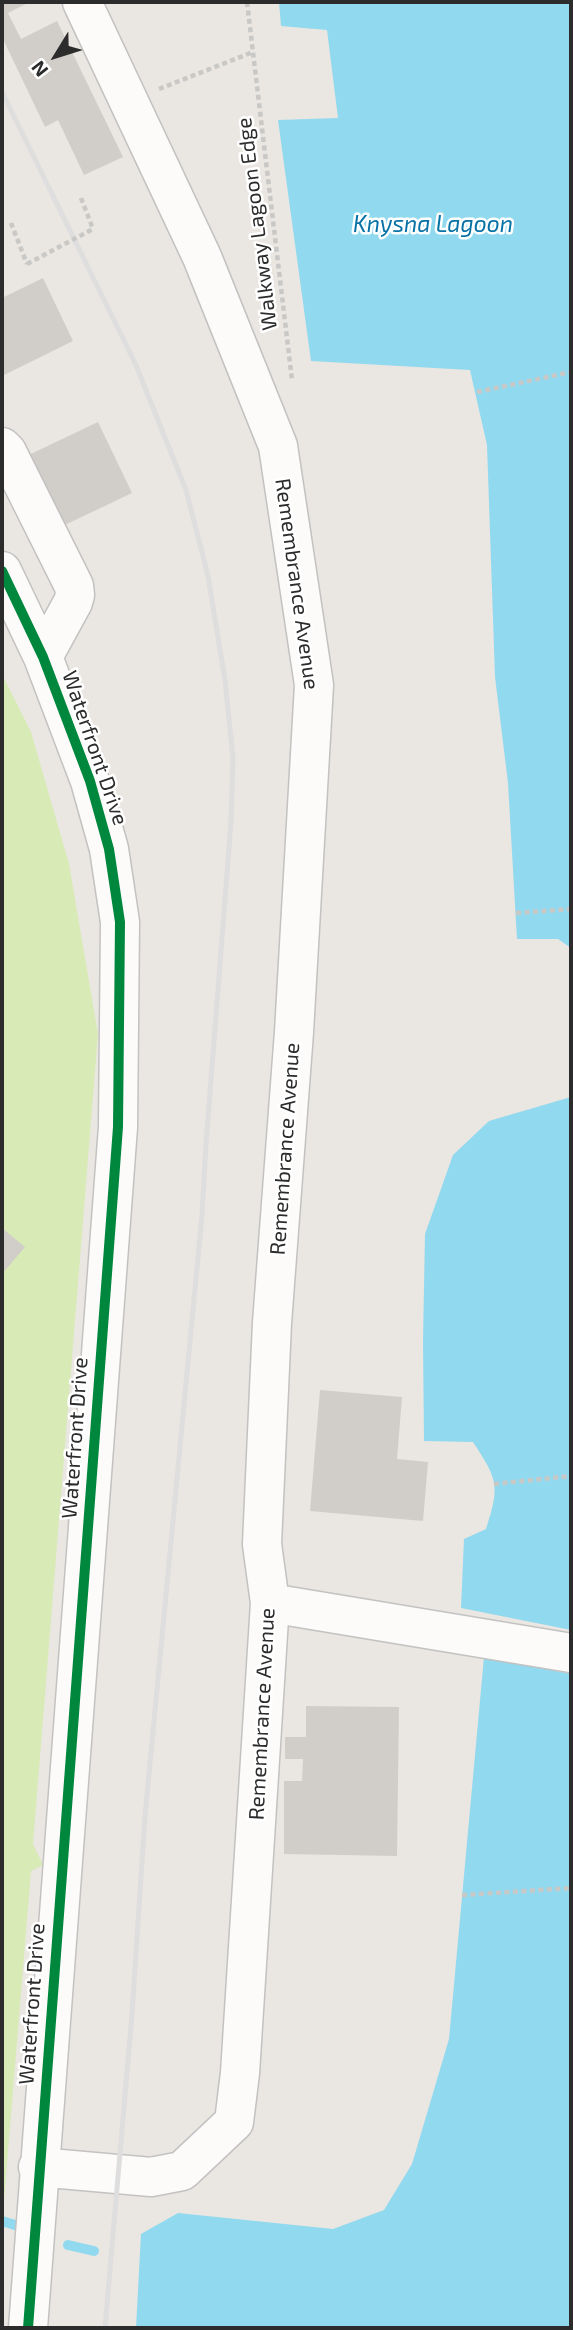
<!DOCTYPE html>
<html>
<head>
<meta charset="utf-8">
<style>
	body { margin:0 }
	#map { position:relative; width:573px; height:2330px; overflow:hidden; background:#eae6e1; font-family:"Exo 2",sans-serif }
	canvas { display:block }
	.frame { position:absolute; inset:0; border:4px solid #2c2c2c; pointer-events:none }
	.north { position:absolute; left:21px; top:21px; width:70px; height:70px; -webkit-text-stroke:5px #fff; paint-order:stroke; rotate:232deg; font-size:19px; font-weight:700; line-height:28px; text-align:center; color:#2c2c2c }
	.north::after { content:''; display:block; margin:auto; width:24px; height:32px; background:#2c2c2c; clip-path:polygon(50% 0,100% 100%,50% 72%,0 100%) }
</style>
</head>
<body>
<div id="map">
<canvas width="573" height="2330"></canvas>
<div class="frame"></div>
<div class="north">N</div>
</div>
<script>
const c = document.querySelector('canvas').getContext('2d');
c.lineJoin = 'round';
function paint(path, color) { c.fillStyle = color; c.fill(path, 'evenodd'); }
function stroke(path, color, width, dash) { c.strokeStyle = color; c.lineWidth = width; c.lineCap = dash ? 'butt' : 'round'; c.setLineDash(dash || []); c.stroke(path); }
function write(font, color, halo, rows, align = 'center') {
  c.font = font + ' "Exo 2",sans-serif'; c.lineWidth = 5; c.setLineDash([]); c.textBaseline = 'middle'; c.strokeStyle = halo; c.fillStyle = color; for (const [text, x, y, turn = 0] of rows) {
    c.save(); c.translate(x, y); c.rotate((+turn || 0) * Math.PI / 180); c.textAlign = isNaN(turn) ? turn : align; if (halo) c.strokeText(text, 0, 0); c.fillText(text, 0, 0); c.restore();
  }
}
const pitch = new Path2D(`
	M 2,674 L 31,732 L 69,864 L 98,1034 L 33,1844 L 43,1865 L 31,1871 L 3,2213 Z`);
const water = new Path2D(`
	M 279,2 L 571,2 L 571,948 L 558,939 L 517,939 L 508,783 L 495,677 L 487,445 L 470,370 L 311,361 L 278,120 L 338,118 L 327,30 L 281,26 Z
	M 571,1097 L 571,1630 L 461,1608 L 464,1539 L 486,1529 C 500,1486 498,1480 473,1442 L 424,1441 L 423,1341 L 425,1234 L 453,1155 L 489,1121 Z
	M 484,1657 L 571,1674 L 571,2328 L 136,2328 L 141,2234 L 178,2213 L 333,2229 L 384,2210 L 412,2164 L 449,2039 Z`);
const stream = new Path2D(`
	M 2,2221 L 15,2225
	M 68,2245 L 94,2251`);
const building = new Path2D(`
	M 2,2 L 30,2 L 8,13 L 21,39 L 57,21 L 123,157 L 84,175 L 58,120 L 45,127 L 2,37 Z
	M 43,278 L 73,341 L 2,376 L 2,298 Z
	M 98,422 L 132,493 L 50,532 L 16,461 Z
	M 2,1228 L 25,1247 L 2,1274 Z
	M 320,1390 L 402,1397 L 397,1459 L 428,1462 L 423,1521 L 310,1511 Z
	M 306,1706 L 399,1707 L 397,1856 L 284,1854 L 284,1781 L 302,1781 L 303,1759 L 285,1759 L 285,1737 L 306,1737 Z`);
const path = new Path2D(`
	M 247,2 L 292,380
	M 159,89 L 253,52
	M 81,198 L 93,229
	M 11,223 L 27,264
	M 477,392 L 571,372
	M 516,913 L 571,909
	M 494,1484 L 571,1476
	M 462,1895 L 571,1888`);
const minor = new Path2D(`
	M 2,447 L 7,452 L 74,586 L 75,595 L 73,602 L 43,657
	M 2,571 L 43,657 L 90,781 L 109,849 L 120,922 L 118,1127 L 28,2328
	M 270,1603 L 571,1653
	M 38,2167 L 151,2177 L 182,2171 L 234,2122 L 240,2073 L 270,1603 L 262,1544 L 272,1323 L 294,1032 L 314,685 L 278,446 L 202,257 L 82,2`);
const rail = new Path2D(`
	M 2,92 L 135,363 L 186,490 L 208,576 L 225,680 L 233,758 L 231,822 L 206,1144 L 202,1215 L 145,1816 L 132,2014 L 105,2328`);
const pathBridge = new Path2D(`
	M 27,264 L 93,229`);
const cycleway = new Path2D(`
	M 2,571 L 43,657 L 90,781 L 109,849 L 120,922 L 118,1127 L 28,2328`);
const streetNames = [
	["Walkway Lagoon Edge",257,224,-97],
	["Remembrance Avenue",297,584,82],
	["Waterfront Drive",95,748,71],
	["Remembrance Avenue",285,1149,-86],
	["Waterfront Drive",75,1438,-86],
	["Remembrance Avenue",262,1714,-87],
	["Waterfront Drive",32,2004,-86]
];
const waterNames = [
	["Knysna Lagoon",433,224]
];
paint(pitch, '#d8ebb6');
paint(water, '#91d9ef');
stroke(stream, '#91d9ef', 10);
paint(building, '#d1ceca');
stroke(minor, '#c3c2c2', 41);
stroke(path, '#c8c8c7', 4.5, [5, 3.5]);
stroke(minor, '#fcfbfa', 38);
stroke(rail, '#dededf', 5);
stroke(pathBridge, '#c8c8c7', 4.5, [5, 3.5]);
stroke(cycleway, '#00873e', 10);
write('21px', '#2c2c2c', '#fff', streetNames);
write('italic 23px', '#0672a5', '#fff', waterNames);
</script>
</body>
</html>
